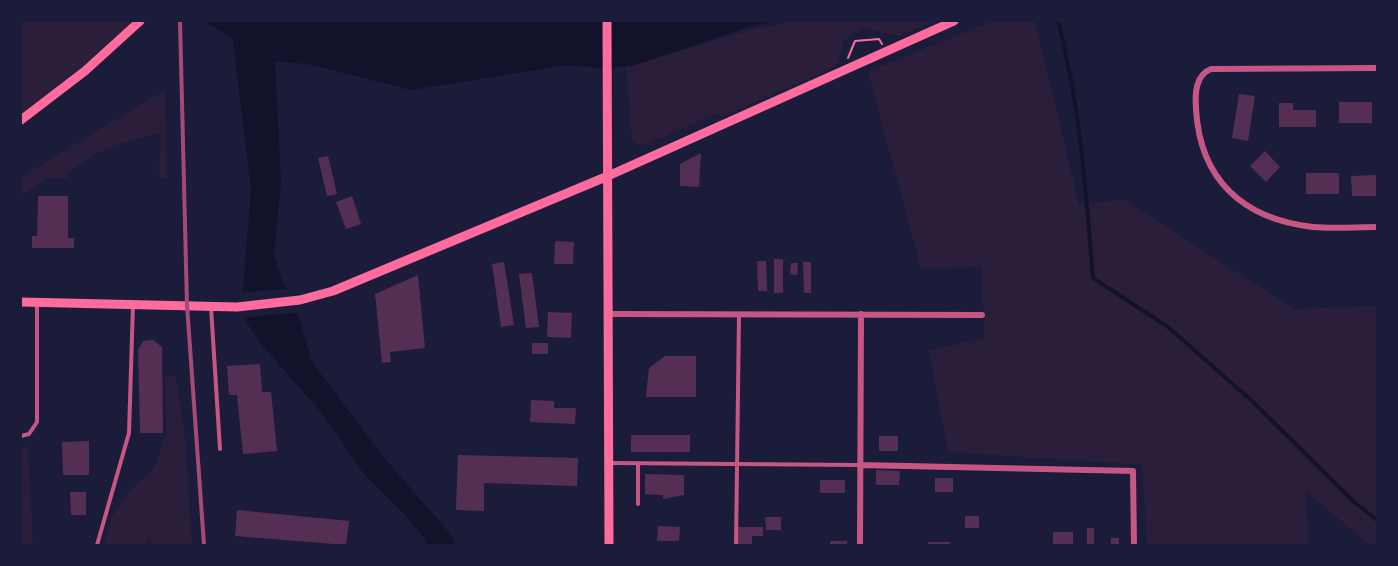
<!DOCTYPE html>
<html>
<head>
<meta charset="utf-8">
<style>
	body { margin:0 }
	#map { position:relative; width:1398px; height:566px; overflow:hidden; background:#1b1b3a; font-family:Overpass,sans-serif }
	canvas { display:block }
	.frame { position:absolute; inset:0; border:22px solid #1b1b3a; pointer-events:none }
</style>
</head>
<body>
<div id="map">
<canvas width="1398" height="566"></canvas>
<div class="frame"></div>
</div>
<script>
const c = document.querySelector('canvas').getContext('2d');
c.lineJoin = 'round';
function paint(path, color) { c.fillStyle = color; c.fill(path, 'evenodd'); }
function stroke(path, color, width, dash) { c.strokeStyle = color; c.lineWidth = width; c.lineCap = dash ? 'butt' : 'round'; c.setLineDash(dash || []); c.stroke(path); }
const green = new Path2D(`
	M 21,21 L 140,21 L 21,120 Z
	M 796,21 L 938,21 L 898,36 L 863,28 L 844,40 L 838,62 L 829,70 L 721,117 L 718,113 L 642,146 L 632,141 L 626,67 L 750,30 Z
	M 992,21 L 1035,21 L 1079,205 L 1123,199 L 1294,309 L 1377,306 L 1377,545 L 1370,545 L 1305,491 L 1309,545 L 1147,545 L 1142,465 L 948,452 L 929,351 L 984,338 L 982,267 L 921,268 L 868,72 Z
	M 165,90 L 167,178 L 159,178 L 160,133 C 126,141 93,149 68,174 L 68,178 L 48,178 L 21,196 L 21,177 Z
	M 175,375 L 185,437 L 192,545 L 152,545 L 148,536 L 147,545 L 104,545 L 111,518 L 129,491 L 154,468 L 166,434 L 165,377 Z
	M 21,447 L 28,447 L 33,545 L 21,545 Z`);
const water = new Path2D(`
	M 205,21 L 775,21 L 752,26 L 632,66 L 601,68 L 566,65 L 411,90 L 307,64 L 275,61 L 281,181 L 274,255 L 282,282 L 288,289 L 301,323 L 311,361 L 381,454 L 452,536 L 455,545 L 426,545 L 425,539 L 406,516 L 364,474 L 321,412 L 261,344 L 241,314 L 251,190 L 233,39 Z`);
const pier = new Path2D(`
	M 290,288 L 300,312 L 241,318 L 239,293 Z`);
const stream = new Path2D(`
	M 1058,21 C 1080,104 1086,192 1093,278 L 1168,327 L 1250,399 L 1354,502 L 1377,520`);
const building = new Path2D(`
	M 1239,94 L 1255,96 L 1248,141 L 1232,138 Z
	M 1339,102 L 1372,102 L 1372,123 L 1339,123 Z
	M 1279,103 L 1293,103 L 1293,110 L 1316,110 L 1316,127 L 1279,127 Z
	M 1265,151 L 1280,167 L 1266,182 L 1250,166 Z
	M 701,153 L 699,187 L 680,186 L 680,164 Z
	M 328,156 L 337,194 L 327,196 L 318,158 Z
	M 1306,173 L 1339,173 L 1339,194 L 1306,194 Z
	M 1377,175 L 1377,196 L 1352,196 L 1351,176 Z
	M 38,196 L 68,196 L 68,238 L 74,238 L 74,248 L 32,248 L 32,236 L 37,236 Z
	M 352,196 L 361,224 L 346,229 L 336,202 Z
	M 555,241 L 574,242 L 573,264 L 554,264 Z
	M 774,259 L 783,259 L 783,293 L 774,293 Z
	M 757,261 L 766,261 L 767,291 L 758,291 Z
	M 504,262 L 514,325 L 501,327 L 492,264 Z
	M 803,262 L 811,262 L 811,293 L 804,293 Z
	M 791,263 L 798,263 L 797,275 L 790,274 Z
	M 532,273 L 539,327 L 526,328 L 519,274 Z
	M 418,275 L 425,348 L 390,352 L 391,362 L 382,363 L 375,294 Z
	M 548,312 L 572,313 L 571,338 L 547,337 Z
	M 153,340 L 162,347 L 163,433 L 140,433 L 138,350 L 143,341 Z
	M 532,343 L 548,343 L 548,354 L 532,354 Z
	M 665,356 L 696,356 L 696,397 L 646,397 L 649,368 Z
	M 260,364 L 262,392 L 271,392 L 277,451 L 243,454 L 237,395 L 229,395 L 227,366 Z
	M 531,400 L 554,401 L 554,408 L 576,408 L 575,424 L 530,422 Z
	M 631,435 L 690,435 L 690,452 L 631,452 Z
	M 879,436 L 898,436 L 898,451 L 879,451 Z
	M 89,441 L 89,475 L 63,475 L 62,442 Z
	M 458,455 L 578,458 L 577,486 L 484,483 L 484,511 L 456,510 Z
	M 876,470 L 900,471 L 899,485 L 876,485 Z
	M 645,474 L 684,475 L 684,495 L 663,499 L 663,495 L 645,494 Z
	M 935,478 L 953,478 L 953,492 L 935,492 Z
	M 820,480 L 845,480 L 845,493 L 820,493 Z
	M 70,492 L 86,492 L 86,515 L 71,515 Z
	M 237,510 L 349,521 L 346,545 L 235,536 Z
	M 965,516 L 979,516 L 979,528 L 965,528 Z
	M 765,517 L 781,517 L 781,530 L 766,530 Z
	M 658,526 L 680,527 L 679,541 L 657,541 Z
	M 736,527 L 763,527 L 763,536 L 752,536 L 752,545 L 736,545 Z
	M 1087,528 L 1094,528 L 1094,545 L 1087,545 Z
	M 1053,532 L 1073,532 L 1073,545 L 1053,545 Z
	M 1111,538 L 1119,538 L 1119,545 L 1111,545 Z
	M 830,541 L 847,541 L 847,545 L 830,545 Z
	M 928,542 L 950,542 L 950,545 L 928,545 Z`);
const path = new Path2D(`
	M 848,58 L 855,41 L 879,39 L 882,44`);
const service = new Path2D(`
	M 211,307 L 220,449
	M 21,436 L 29,434 L 37,422 L 37,303
	M 609,463 L 860,465
	M 638,504 L 638,463
	M 97,545 L 129,433 L 133,304
	M 736,545 L 739,315`);
const minor = new Path2D(`
	M 1377,68 L 1211,69 C 1195,75 1195,95 1196,109 C 1200,180 1243,219 1313,227 C 1334,229 1356,227 1377,227
	M 609,314 L 982,315
	M 860,465 L 1133,471 L 1134,545
	M 860,545 L 861,314`);
const secondary = new Path2D(`
	M 607,21 L 609,545
	M 21,120 L 85,71 L 140,21
	M 21,302 L 237,307 L 300,300 L 333,291 L 608,176 L 954,21`);
const rail = new Path2D(`
	M 180,21 L 187,305 L 204,545`);
paint(green, '#2a1e3b');
paint(water, '#12122b');
paint(pier, '#1b1b3a');
stroke(stream, '#12122b', 4);
paint(building, '#542f53');
stroke(path, '#ff6b9d', 2);
stroke(service, '#c65784', 4);
stroke(minor, '#c65784', 6);
stroke(secondary, '#ff6b9d', 9);
stroke(rail, '#a44b75', 4);
</script>
</body>
</html>
